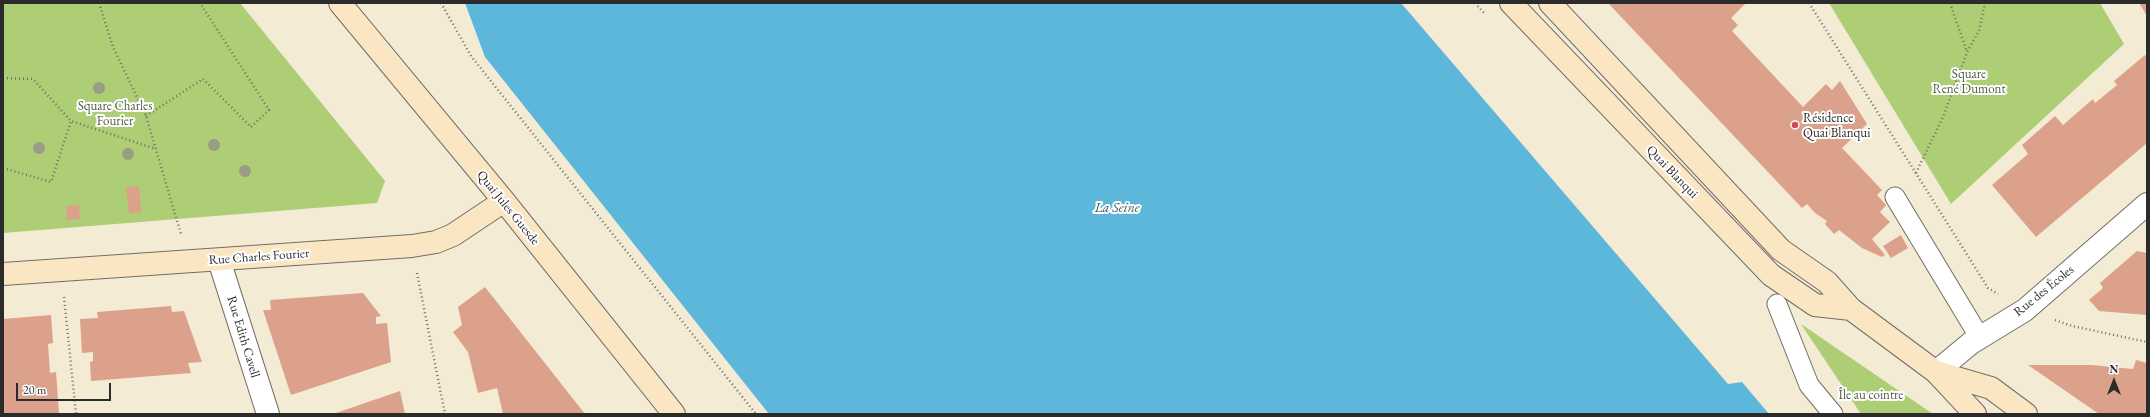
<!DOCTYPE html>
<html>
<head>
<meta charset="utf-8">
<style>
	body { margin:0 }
	#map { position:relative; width:2150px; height:417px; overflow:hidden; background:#f4ebd5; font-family:"EB Garamond",serif }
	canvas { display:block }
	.frame { position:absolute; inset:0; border:4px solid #2b2b2b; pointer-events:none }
	.north { position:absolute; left:2094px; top:361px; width:40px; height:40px; -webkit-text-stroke:3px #fff; paint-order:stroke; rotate:0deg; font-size:11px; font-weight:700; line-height:16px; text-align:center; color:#2b2b2b }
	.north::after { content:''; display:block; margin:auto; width:14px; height:18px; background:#2b2b2b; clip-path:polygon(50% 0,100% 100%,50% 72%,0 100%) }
	.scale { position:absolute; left:16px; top:383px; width:95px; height:18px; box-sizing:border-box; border:2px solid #2b2b2b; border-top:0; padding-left:5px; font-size:12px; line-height:14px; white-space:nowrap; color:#2b2b2b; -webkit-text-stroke:3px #fff; paint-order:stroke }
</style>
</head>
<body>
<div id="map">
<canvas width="2150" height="417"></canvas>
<div class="frame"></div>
<div class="north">N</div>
<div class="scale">20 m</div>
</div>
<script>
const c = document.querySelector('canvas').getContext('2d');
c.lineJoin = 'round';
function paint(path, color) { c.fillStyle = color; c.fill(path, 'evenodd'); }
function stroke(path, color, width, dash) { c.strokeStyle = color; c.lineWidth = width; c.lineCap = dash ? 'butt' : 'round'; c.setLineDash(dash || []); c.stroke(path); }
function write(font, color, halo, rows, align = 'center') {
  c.font = font + ' "EB Garamond",serif'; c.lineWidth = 4; c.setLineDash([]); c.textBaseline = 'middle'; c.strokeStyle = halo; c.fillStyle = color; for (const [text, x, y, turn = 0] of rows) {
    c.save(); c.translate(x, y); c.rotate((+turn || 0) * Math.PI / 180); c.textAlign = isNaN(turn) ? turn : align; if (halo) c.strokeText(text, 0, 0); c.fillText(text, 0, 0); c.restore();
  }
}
const green = new Path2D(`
	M 3,3 L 240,3 L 385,181 L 377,203 L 3,233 Z
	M 1829,3 L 2100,3 L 2124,44 L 1951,204 Z
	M 1801,324 L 1933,414 L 1861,414 Z`);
const water = new Path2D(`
	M 465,3 L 1401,3 L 1728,384 L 1742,382 L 1769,414 L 769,414 L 485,57 Z`);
const building = new Path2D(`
	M 1608,3 L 1746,3 L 1731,18 L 1738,25 L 1732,31 L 1803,107 L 1826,84 L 1832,90 L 1840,81 L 1867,124 L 1842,148 L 1882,190 L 1877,195 L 1886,205 L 1880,212 L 1890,222 L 1872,239 L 1885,255 L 1882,257 L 1862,248 L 1839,230 L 1834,234 L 1825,224 L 1827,221 L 1815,213 L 1807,204 L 1802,208 Z
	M 2139,3 L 2147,3 L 2147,16 Z
	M 2145,55 L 2147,57 L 2147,143 L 2036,237 L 1992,185 L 2028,154 L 2022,145 L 2055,116 L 2063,125 L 2093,99 L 2095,103 L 2117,85 L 2114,81 Z
	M 139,186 L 141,212 L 129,213 L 126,187 Z
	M 79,205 L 80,219 L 67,220 L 66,206 Z
	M 1901,235 L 1908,248 L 1891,258 L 1883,246 Z
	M 2137,251 L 2147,253 L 2147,315 L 2099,311 L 2089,300 L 2103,288 L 2100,283 Z
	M 485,287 L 585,414 L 503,414 L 497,388 L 478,393 L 468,352 L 453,332 L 462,325 L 458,307 Z
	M 363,293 L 381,316 L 376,317 L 376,324 L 387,323 L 391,362 L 291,395 L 263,310 L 271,310 L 270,300 Z
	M 171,306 L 172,312 L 184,311 L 202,362 L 188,363 L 191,373 L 91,381 L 90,362 L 93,361 L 93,352 L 82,353 L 80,319 L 98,318 L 97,312 Z
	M 51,315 L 53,343 L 48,344 L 50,373 L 56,372 L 59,413 L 3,414 L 3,319 Z
	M 2136,360 L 2147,363 L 2147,414 L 2099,414 L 2028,365 L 2092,365 L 2133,369 Z
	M 400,391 L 405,414 L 333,414 Z`);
const path = new Path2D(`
	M 99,3 L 113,47 L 146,116 L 181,234
	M 441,3 L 471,56 L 756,414
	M 1475,3 L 1484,13
	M 1809,3 L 1988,288 L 1998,294
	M 1950,3 L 1967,52
	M 3,78 L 33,79 L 71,121 L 156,149
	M 146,116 L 203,79 L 251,127 L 269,110 L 200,3
	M 3,168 L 51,182 L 71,121
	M 1916,173 L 1943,117 L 1967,52 L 1979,31 L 1985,3
	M 417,273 L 445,414
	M 64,297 L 76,414
	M 2055,320 L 2072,326 L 2147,342`);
const lane = new Path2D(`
	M 1895,197 L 1980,338
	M 1777,304 L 1809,385 L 1833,414`);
const street = new Path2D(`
	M 219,260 L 268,414
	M 1936,372 L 1971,343 L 2025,310 L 2147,204`);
const secondary = new Path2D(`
	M 340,3 L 504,201 L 674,414
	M 1511,3 L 1771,275 L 1815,305 L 1851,309
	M 1550,3 L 1781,250 L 1827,282 L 1851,309 L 1936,372 L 1975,414
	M 3,274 L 412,246 L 436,242 L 453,235 L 504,201
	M 1936,372 L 1991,388 L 2026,414`);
const trees = [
	[99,88],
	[214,145],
	[39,148],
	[128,154],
	[245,171]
];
const markers = [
	[1795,125,4,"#d1495b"]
];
const parkNames = [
	["Square",1969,74],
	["René Dumont",1969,89],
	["Square Charles",115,106],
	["Fourier",115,121],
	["Île au cointre",1871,395]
];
const poiNames = [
	["Résidence",1803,118],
	["Quai Blanqui",1803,133]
];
const streetNames = [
	["Quai Blanqui",1672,172,46],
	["Quai Jules Guesde",508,208,51],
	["Rue Charles Fourier",259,257,-4],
	["Rue des Écoles",2044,291,-39],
	["Rue Edith Cavell",243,337,73]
];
const waterNames = [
	["La Seine",1117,208]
];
paint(green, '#adce75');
paint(water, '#5cb7da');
paint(building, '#dca18a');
stroke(lane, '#716e66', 21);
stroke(street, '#716e66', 24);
stroke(secondary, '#716e66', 24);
stroke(path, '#716e66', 2.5, [1, 3]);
stroke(lane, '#fff', 19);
stroke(street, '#fff', 22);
stroke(secondary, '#fbe6c4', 22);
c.fillStyle = '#9b9c84';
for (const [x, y] of trees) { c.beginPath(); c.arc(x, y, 6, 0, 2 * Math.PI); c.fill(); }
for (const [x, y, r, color] of markers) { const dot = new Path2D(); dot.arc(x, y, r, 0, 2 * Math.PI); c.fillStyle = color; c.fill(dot); stroke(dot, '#fff', 1.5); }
write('13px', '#525c41', '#fff', parkNames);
write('13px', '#2b2b2b', '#fff', poiNames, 'left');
write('13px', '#2b2b2b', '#fff', streetNames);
write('italic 14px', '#3c5c68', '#fff', waterNames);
</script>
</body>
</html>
